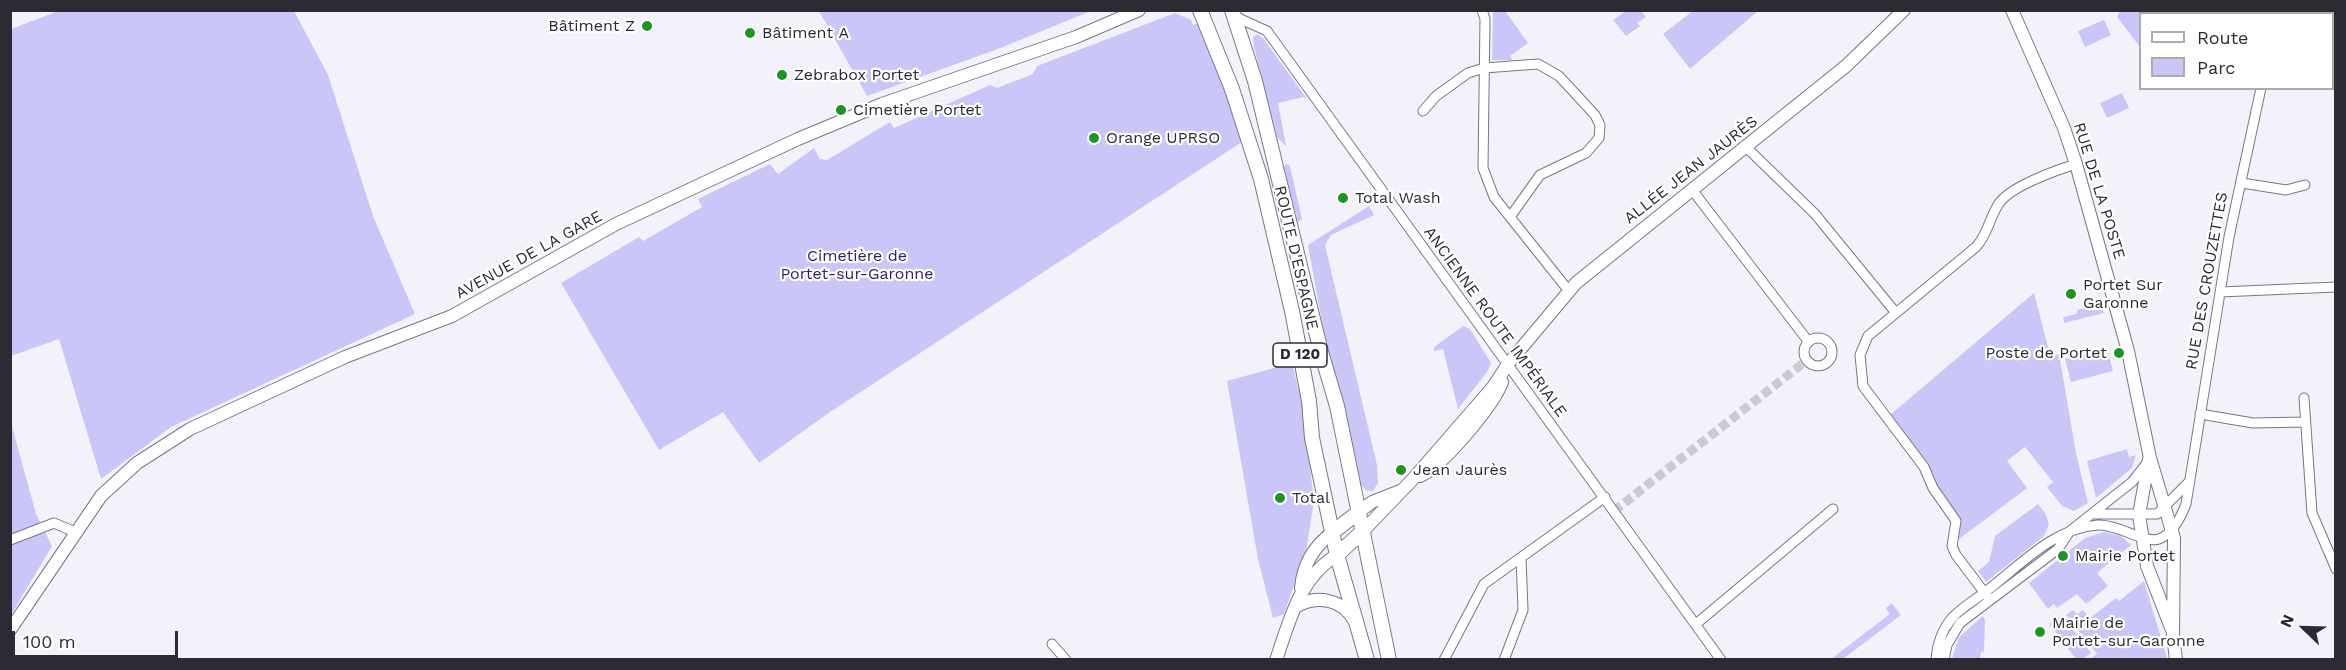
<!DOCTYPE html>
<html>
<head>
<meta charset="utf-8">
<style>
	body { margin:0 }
	#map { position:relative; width:2346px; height:670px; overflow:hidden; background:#f3f2fb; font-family:"Work Sans",sans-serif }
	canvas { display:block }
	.frame { position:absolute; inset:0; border:12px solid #2c2b34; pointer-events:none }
	.legend { position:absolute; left:2139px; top:12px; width:195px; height:78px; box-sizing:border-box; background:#fff; border:2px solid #abaaae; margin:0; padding:8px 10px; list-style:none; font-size:18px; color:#2c2b34 }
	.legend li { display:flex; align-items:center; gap:12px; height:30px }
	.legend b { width:30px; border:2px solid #abaaae }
	.north { position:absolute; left:2274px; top:598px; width:60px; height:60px; -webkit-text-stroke:4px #fff; paint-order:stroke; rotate:293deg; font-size:16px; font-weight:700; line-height:24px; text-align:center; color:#2c2b34 }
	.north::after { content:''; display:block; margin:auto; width:21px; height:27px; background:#2c2b34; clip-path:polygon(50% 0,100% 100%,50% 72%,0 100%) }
	.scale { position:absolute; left:12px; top:631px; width:166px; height:27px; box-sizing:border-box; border:3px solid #2c2b34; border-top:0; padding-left:8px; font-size:18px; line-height:21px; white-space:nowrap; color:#2c2b34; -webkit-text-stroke:4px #fff; paint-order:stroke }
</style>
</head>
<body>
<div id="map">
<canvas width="2346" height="670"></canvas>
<div class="frame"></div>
<ul class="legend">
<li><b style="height:8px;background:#fff"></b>Route</li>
<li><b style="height:16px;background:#cac6f7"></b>Parc</li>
</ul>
<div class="north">N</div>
<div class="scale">100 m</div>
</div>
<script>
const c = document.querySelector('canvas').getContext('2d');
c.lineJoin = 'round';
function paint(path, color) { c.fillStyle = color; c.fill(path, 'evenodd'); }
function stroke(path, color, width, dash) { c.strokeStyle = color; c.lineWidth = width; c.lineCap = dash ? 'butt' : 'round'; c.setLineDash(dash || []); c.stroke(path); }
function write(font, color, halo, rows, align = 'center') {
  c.font = font + ' "Work Sans",sans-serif'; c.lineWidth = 4.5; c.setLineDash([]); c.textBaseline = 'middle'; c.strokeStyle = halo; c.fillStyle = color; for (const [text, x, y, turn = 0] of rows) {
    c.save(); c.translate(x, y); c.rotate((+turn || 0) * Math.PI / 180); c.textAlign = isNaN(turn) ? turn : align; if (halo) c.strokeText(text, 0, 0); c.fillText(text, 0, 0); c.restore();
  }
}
const green = new Path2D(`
	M 1694,10 L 1758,10 L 1758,11 L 1690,69 L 1663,34 Z
	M 58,11 L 294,11 L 328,75 L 373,216 L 415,314 L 171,427 L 101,479 L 59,339 L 11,356 L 11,29 Z
	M 819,11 L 1091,11 L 998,49 L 867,96 Z
	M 1493,11 L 1505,11 L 1528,43 L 1510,56 L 1512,60 L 1492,60 Z
	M 1626,11 L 1641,11 L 1646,17 L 1637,23 L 1640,26 L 1626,36 L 1613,20 Z
	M 2120,11 L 2150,11 L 2151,13 L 2140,14 L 2140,47 L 2117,17 Z
	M 1175,13 L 1191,20 L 1193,25 L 1200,23 L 1245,140 L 827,414 L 759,463 L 723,412 L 659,450 L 561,283 L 639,237 L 643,241 L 702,207 L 698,199 L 770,164 L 778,174 L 814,148 L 820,159 L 827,160 L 890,122 L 894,128 L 990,85 L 997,88 L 1033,74 L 1037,66 Z
	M 2104,20 L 2111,35 L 2085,47 L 2078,31 Z
	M 1257,34 L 1263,38 L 1307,99 L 1303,97 L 1278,103 L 1286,146 L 1277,137 L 1254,47 L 1253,37 Z
	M 2122,93 L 2129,108 L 2107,118 L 2100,103 Z
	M 1286,164 L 1290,166 L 1302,219 L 1298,222 L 1284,168 Z
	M 1369,206 L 1374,215 L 1331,235 L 1325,245 L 1377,465 L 1378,483 L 1373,491 L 1367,491 L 1361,485 L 1344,410 L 1329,361 L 1308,245 Z
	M 2034,293 L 2049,351 L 2047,352 L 2048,357 L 2059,354 L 2076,453 L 2088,503 L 2074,511 L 2062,506 L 2047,487 L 2053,482 L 2025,447 L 2007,461 L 2027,488 L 1959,539 L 1959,517 L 1940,491 L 1928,466 L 1890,415 Z
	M 2100,304 L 2104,313 L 2064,323 L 2063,317 L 2077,314 L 2077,310 Z
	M 1463,326 L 1470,329 L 1491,363 L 1487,372 L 1458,409 L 1443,349 L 1434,351 L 1434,347 Z
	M 2107,349 L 2113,371 L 2071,382 L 2065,359 Z
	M 1292,363 L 1303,408 L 1314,501 L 1306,551 L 1284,614 L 1273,618 L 1258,559 L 1227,381 Z
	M 10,419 L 36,514 L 52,546 L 11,615 Z
	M 2127,449 L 2129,457 L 2136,455 L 2132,468 L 2096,498 L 2087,461 Z
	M 2038,504 L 2045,513 L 2049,524 L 2044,536 L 1986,582 L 1978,571 L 1989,562 L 1995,536 Z
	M 2104,532 L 2121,536 L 2131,545 L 2097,573 L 2108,586 L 2086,604 L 2077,594 L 2057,608 L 2054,604 L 2048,609 L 2029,583 L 2085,538 Z
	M 2144,581 L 2167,658 L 2090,659 L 2097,654 L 2066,615 L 2073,610 L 2077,614 L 2083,610 L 2090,618 L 2116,598 L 2119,601 Z
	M 1892,603 L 1901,615 L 1843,659 L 1831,659 L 1890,614 L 1886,608 Z
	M 2062,615 L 2091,653 L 2083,659 L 2076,659 L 2049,624 Z
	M 1983,616 L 1985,620 L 1984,652 L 1981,652 L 1980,659 L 1952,659 L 1959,637 Z`);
const streetTunnel = new Path2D(`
	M 1614,511 L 1806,361`);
const street = new Path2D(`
	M 1482,10 L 1485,19 L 1483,168 L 1494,197 L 1569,291
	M 2274,14 L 2274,10
	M 1234,16 L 1267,31 L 1721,660
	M 1423,111 L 1436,96 L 1468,73 L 1484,68 L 1538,64 L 1559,76 L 1595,115 L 1600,125 L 1599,138 L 1586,153 L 1540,175 L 1510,217
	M 1747,148 L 1815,214 L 1896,313
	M 2242,183 L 2286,190 L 2305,185
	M 1693,191 L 1808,341
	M 2220,292 L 2336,287
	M1804 352a14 14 0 1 1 28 0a14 14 0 1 1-28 0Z
	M 2304,398 L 2312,513 L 2336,569
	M 2200,414 L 2253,423 L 2305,422
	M 2092,514 L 2157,514 L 2190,481
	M 10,540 L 54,523 L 75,532
	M 1990,600 L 1956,555 L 1952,546 L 1956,521 L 1933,488 L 1924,467 L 1863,386 L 1860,355 L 1868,336 L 1976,247 C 1988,234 1989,219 1998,205 C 2008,187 2057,170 2076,164
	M 1696,624 L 1833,509
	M 1052,644 L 1066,660
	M 1444,660 L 1484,584 L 1605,497
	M 1504,660 L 1523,610 L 1521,558
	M 1936,660 C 1937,644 1942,630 1952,618 C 1961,608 1975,600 1985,592 C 2019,567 2052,528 2098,525 C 2118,524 2145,544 2159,539 C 2173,534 2181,517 2186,504 L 2229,237 L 2261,88
	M 1944,660 L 1947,645 L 1960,623 L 2058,549 L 2070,531 L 2132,482 L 2147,463`);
const secondary = new Path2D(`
	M 2012,10 L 2064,128 L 2076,164 L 2128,351 L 2150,458 L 2174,538 L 2173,634 L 2176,660
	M 2149,459 L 2139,515 L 2147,566 L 2172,630
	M 1420,476 C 1442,467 1494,405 1502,382
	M 1360,511 L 1372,502 L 1400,491
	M 1364,530 L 1413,479 L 1493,387 L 1508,364 L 1576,283 L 1846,66 L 1904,10
	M 1301,588 C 1303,564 1314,546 1333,532
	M 1295,607 C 1317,594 1343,599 1355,622
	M 10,630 L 101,496 L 137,463 L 190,429 L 345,357 L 452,316 L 616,224 L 798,139 L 882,104 L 1076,37 L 1139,10
	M 1276,660 C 1290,620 1299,578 1337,555`);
const primary = new Path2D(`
	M 1200,10 L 1232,89 L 1261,179 L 1292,311 L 1309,401 L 1312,438 L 1337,555 L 1367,660
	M 1232,10 L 1255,81 L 1321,352 L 1337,406 L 1389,660
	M 1333,532 L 1360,511
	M 1337,555 L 1364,530`);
const markers = [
	[647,26,6,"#209422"],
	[750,33,6,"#209422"],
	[782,75,6,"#209422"],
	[841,110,6,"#209422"],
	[1094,138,6,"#209422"],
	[1343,198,6,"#209422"],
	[2071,294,6,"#209422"],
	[2119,353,6,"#209422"],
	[1401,470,6,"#209422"],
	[1280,498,6,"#209422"],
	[2063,556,6,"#209422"],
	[2040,632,6,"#209422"]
];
const shields = [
	[1300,355,54]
];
const shieldNames = [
	["D 120",1300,355]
];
const poiNames = [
	["Bâtiment Z",635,26,"right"],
	["Bâtiment A",762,33],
	["Zebrabox Portet",794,75],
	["Cimetière Portet",853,110],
	["Orange UPRSO",1106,138],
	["Total Wash",1355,198],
	["Portet Sur",2083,285],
	["Garonne",2083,303],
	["Poste de Portet",2107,353,"right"],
	["Jean Jaurès",1413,470],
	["Total",1292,498],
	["Mairie Portet",2075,556],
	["Mairie de",2052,623],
	["Portet-sur-Garonne",2052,641]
];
const streetNames = [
	["ALLÉE JEAN JAURÈS",1691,170,-38],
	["RUE DE LA POSTE",2099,191,73],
	["AVENUE DE LA GARE",529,255,-29],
	["ROUTE D'ESPAGNE",1296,258,77],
	["RUE DES CROUZETTES",2207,281,-80],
	["ANCIENNE ROUTE IMPÉRIALE",1495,322,54]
];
const parkNames = [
	["Cimetière de",857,256],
	["Portet-sur-Garonne",857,274]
];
paint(green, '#cac6f7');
stroke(streetTunnel, '#cbcad3', 9, [9, 4.5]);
stroke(street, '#77768a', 11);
stroke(secondary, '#77768a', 14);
stroke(primary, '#77768a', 16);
stroke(street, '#fff', 9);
stroke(secondary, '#fff', 12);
stroke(primary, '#fff', 14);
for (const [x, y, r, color] of markers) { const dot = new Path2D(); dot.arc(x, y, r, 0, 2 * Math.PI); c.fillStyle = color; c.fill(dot); stroke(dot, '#fff', 2); }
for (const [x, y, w] of shields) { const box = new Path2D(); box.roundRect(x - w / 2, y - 12, w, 24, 4.5); c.fillStyle = '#fff'; c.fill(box); stroke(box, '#2c2b34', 1.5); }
write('bold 15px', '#2c2b34', null, shieldNames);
write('16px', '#2c2b34', '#fff', poiNames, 'left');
write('16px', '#2c2b34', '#fff', streetNames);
write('16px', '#33216a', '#fff', parkNames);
</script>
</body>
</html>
